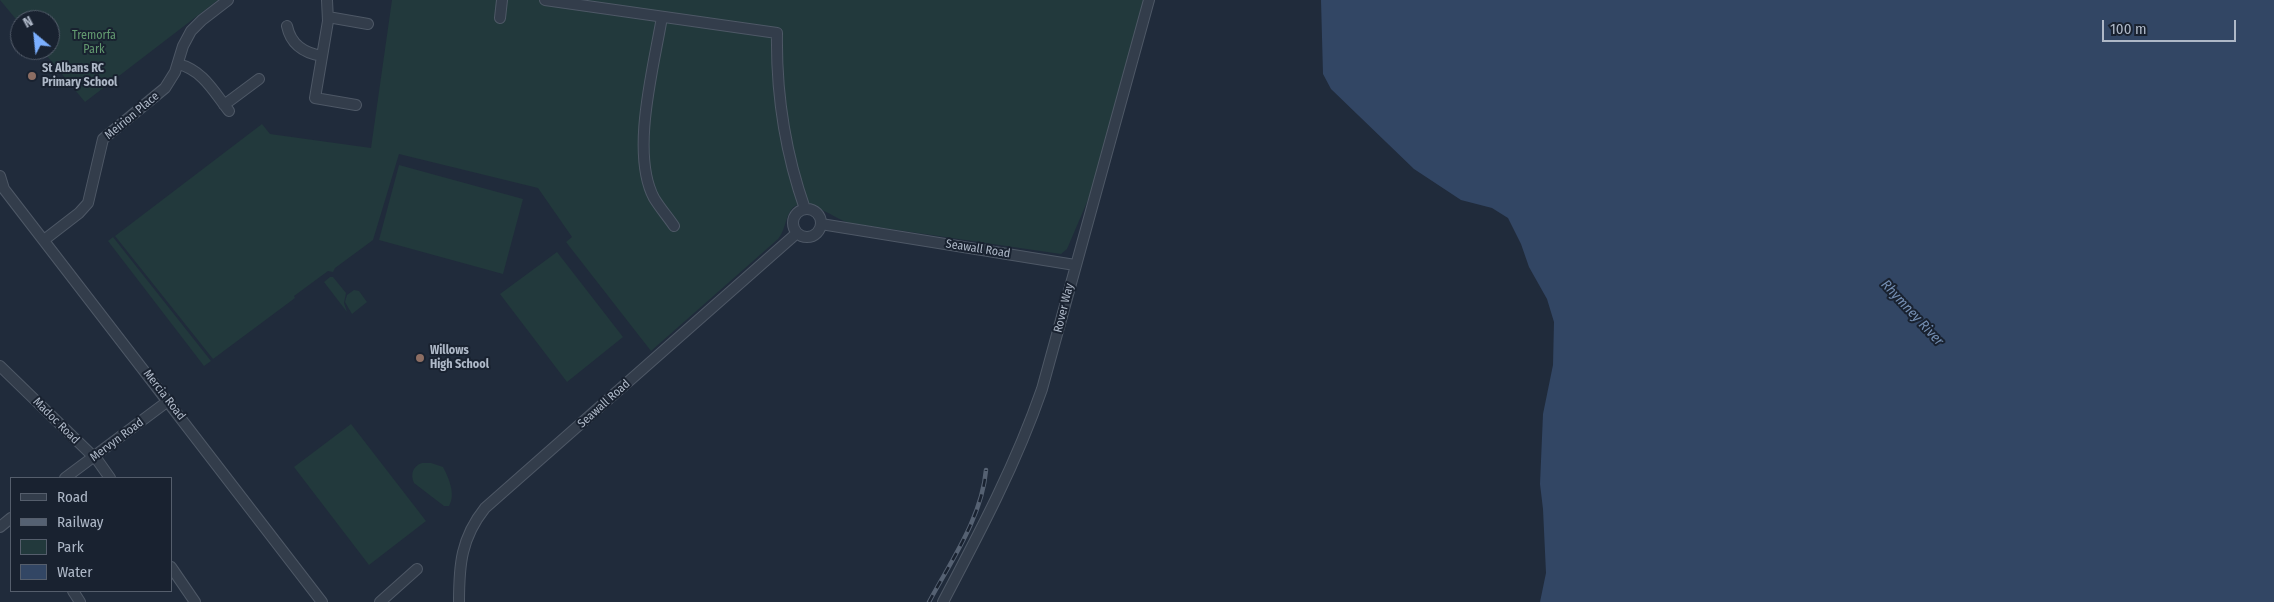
<!DOCTYPE html>
<html>
<head>
<meta charset="utf-8">
<style>
	body { margin:0 }
	#map { position:relative; width:2274px; height:602px; overflow:hidden; background:#202b3b; font-family:"Fira Sans Condensed",sans-serif }
	canvas { display:block }
	.legend { position:absolute; left:10px; top:477px; width:162px; height:115px; box-sizing:border-box; background:#192230; border:1px solid #555e6c; margin:0; padding:6px 9px; list-style:none; font-size:15px; color:#aeb8c7 }
	.legend li { display:flex; align-items:center; gap:10px; height:25px }
	.legend b { width:25px; border:1px solid #555e6c }
	.north { position:absolute; left:10px; top:10px; width:50px; height:50px; box-sizing:border-box; background:#192230; border:1px solid #555e6c; border-radius:50%; rotate:332deg; font-size:14px; font-weight:700; line-height:20px; text-align:center; color:#aeb8c7 }
	.north::after { content:''; display:block; margin:auto; width:18px; height:22px; background:#7bafff; clip-path:polygon(50% 0,100% 100%,50% 72%,0 100%) }
	.scale { position:absolute; left:2102px; top:20px; width:134px; height:22px; box-sizing:border-box; border:2px solid #aeb8c7; border-top:0; padding-left:6px; font-size:15px; line-height:18px; white-space:nowrap; color:#aeb8c7; -webkit-text-stroke:4px #192230; paint-order:stroke }
</style>
</head>
<body>
<div id="map">
<canvas width="2274" height="602"></canvas>
<ul class="legend">
<li><b style="height:6px;background:#333d4b"></b>Road</li>
<li><b style="height:6px;background:#556172"></b>Railway</li>
<li><b style="height:14px;background:#22393c"></b>Park</li>
<li><b style="height:14px;background:#324664"></b>Water</li>
</ul>
<div class="north">N</div>
<div class="scale">100 m</div>
</div>
<script>
const c = document.querySelector('canvas').getContext('2d');
c.lineJoin = 'round';
function paint(path, color) { c.fillStyle = color; c.fill(path, 'evenodd'); }
function stroke(path, color, width, dash) { c.strokeStyle = color; c.lineWidth = width; c.lineCap = dash ? 'butt' : 'round'; c.setLineDash(dash || []); c.stroke(path); }
function write(font, color, halo, rows, align = 'center') {
  c.font = font + ' "Fira Sans Condensed",sans-serif'; c.lineWidth = 4; c.setLineDash([]); c.textBaseline = 'middle'; c.strokeStyle = halo; c.fillStyle = color; for (const [text, x, y, turn = 0] of rows) {
    c.save(); c.translate(x, y); c.rotate((+turn || 0) * Math.PI / 180); c.textAlign = isNaN(turn) ? turn : align; if (halo) c.strokeText(text, 0, 0); c.fillText(text, 0, 0); c.restore();
  }
}
const green = new Path2D(`
	M 0,0 L 218,0 L 85,102 L 42,50 L 50,50 L 50,20 L 20,20 L 20,24 Z
	M 392,0 L 1144,0 L 1093,188 L 1067,249 L 1061,254 L 849,223 C 834,219 804,193 791,210 C 785,219 785,231 778,239 L 651,351 L 566,242 L 572,237 L 538,188 L 399,154 L 373,240 L 335,268 L 333,272 L 328,271 L 294,296 L 295,298 L 213,359 L 115,236 L 262,124 L 270,134 L 371,148 Z
	M 399,165 L 523,199 L 503,274 L 379,240 Z
	M 113,237 L 211,361 L 204,366 L 108,241 Z
	M 557,252 L 623,337 L 567,382 L 500,294 Z
	M 330,277 L 333,277 L 346,293 L 344,303 L 347,312 L 324,282 Z
	M 354,290 L 359,291 L 367,302 L 352,314 L 345,302 L 347,295 Z
	M 351,424 L 426,521 L 369,565 L 294,467 Z
	M 422,463 L 431,463 L 443,467 C 449,478 456,495 449,506 L 444,506 L 414,483 C 410,474 413,466 422,463 Z`);
const water = new Path2D(`
	M 1321,0 L 2274,0 L 2274,602 L 1540,602 L 1546,573 L 1543,509 L 1540,484 L 1543,414 L 1553,365 L 1554,322 L 1547,299 L 1529,267 L 1521,244 L 1508,218 L 1492,208 L 1461,200 L 1414,169 L 1331,89 L 1323,74 Z`);
const minor = new Path2D(`
	M 327,0 L 328,21 L 315,98 L 356,105
	M 545,0 L 777,33 C 776,93 785,152 805,209
	M 328,17 L 368,24
	M 662,17 C 654,66 630,153 654,198 C 660,208 668,217 674,226
	M 500,18 L 502,0
	M 287,26 C 291,45 304,53 322,56
	M 178,64 C 203,70 214,92 229,111
	M 224,105 L 259,79
	M 0,176 L 4,189
	M 4,189 L 322,602
	M793 223a14 14 0 1 1 28 0a14 14 0 1 1-28 0Z
	M 821,224 L 1075,265
	M 44,240 L 79,213 L 88,203 L 103,139 L 165,88 L 175,72 L 183,46 L 191,31 L 202,20 L 228,0
	M 0,366 L 98,461 L 110,478
	M 65,478 L 168,401
	M 0,527 L 11,518
	M 171,567 L 195,602
	M 73,591 L 80,602
	M 380,602 L 417,569
	M 459,602 C 459,565 461,538 485,508 L 797,233
	M 943,602 C 980,532 1016,464 1042,389 L 1149,0`);
const rail = new Path2D(`
	M 929,602 C 951,561 982,517 986,470`);
const markers = [
	[32,76,5,"#8d6e63"],
	[420,358,5,"#8d6e63"]
];
const parkNames = [
	["Tremorfa",94,36],
	["Park",94,50]
];
const poiNames = [
	["St Albans RC",42,69],
	["Primary School",42,83],
	["Willows",430,351],
	["High School",430,365]
];
const streetNames = [
	["Meirion Place",132,116,-40],
	["Seawall Road",978,249,9],
	["Rover Way",1064,308,-76],
	["Mercia Road",164,395,52],
	["Seawall Road",604,404,-42],
	["Madoc Road",56,421,45],
	["Mervyn Road",117,440,-37]
];
const waterNames = [
	["Rhymney River",1912,313,47]
];
paint(green, '#22393c');
paint(water, '#324664');
stroke(minor, '#4e5866', 12);
stroke(minor, '#333d4b', 10);
stroke(rail, '#556172', 4.5);
stroke(rail, '#192230', 2.5, [8]);
for (const [x, y, r, color] of markers) { const dot = new Path2D(); dot.arc(x, y, r, 0, 2 * Math.PI); c.fillStyle = color; c.fill(dot); stroke(dot, '#192230', 2); }
write('12px', '#639a70', '#192230', parkNames);
write('bold 12px', '#aeb8c7', '#192230', poiNames, 'left');
write('12px', '#aeb8c7', '#192230', streetNames);
write('italic 14px', '#748eb2', '#192230', waterNames);
</script>
</body>
</html>
